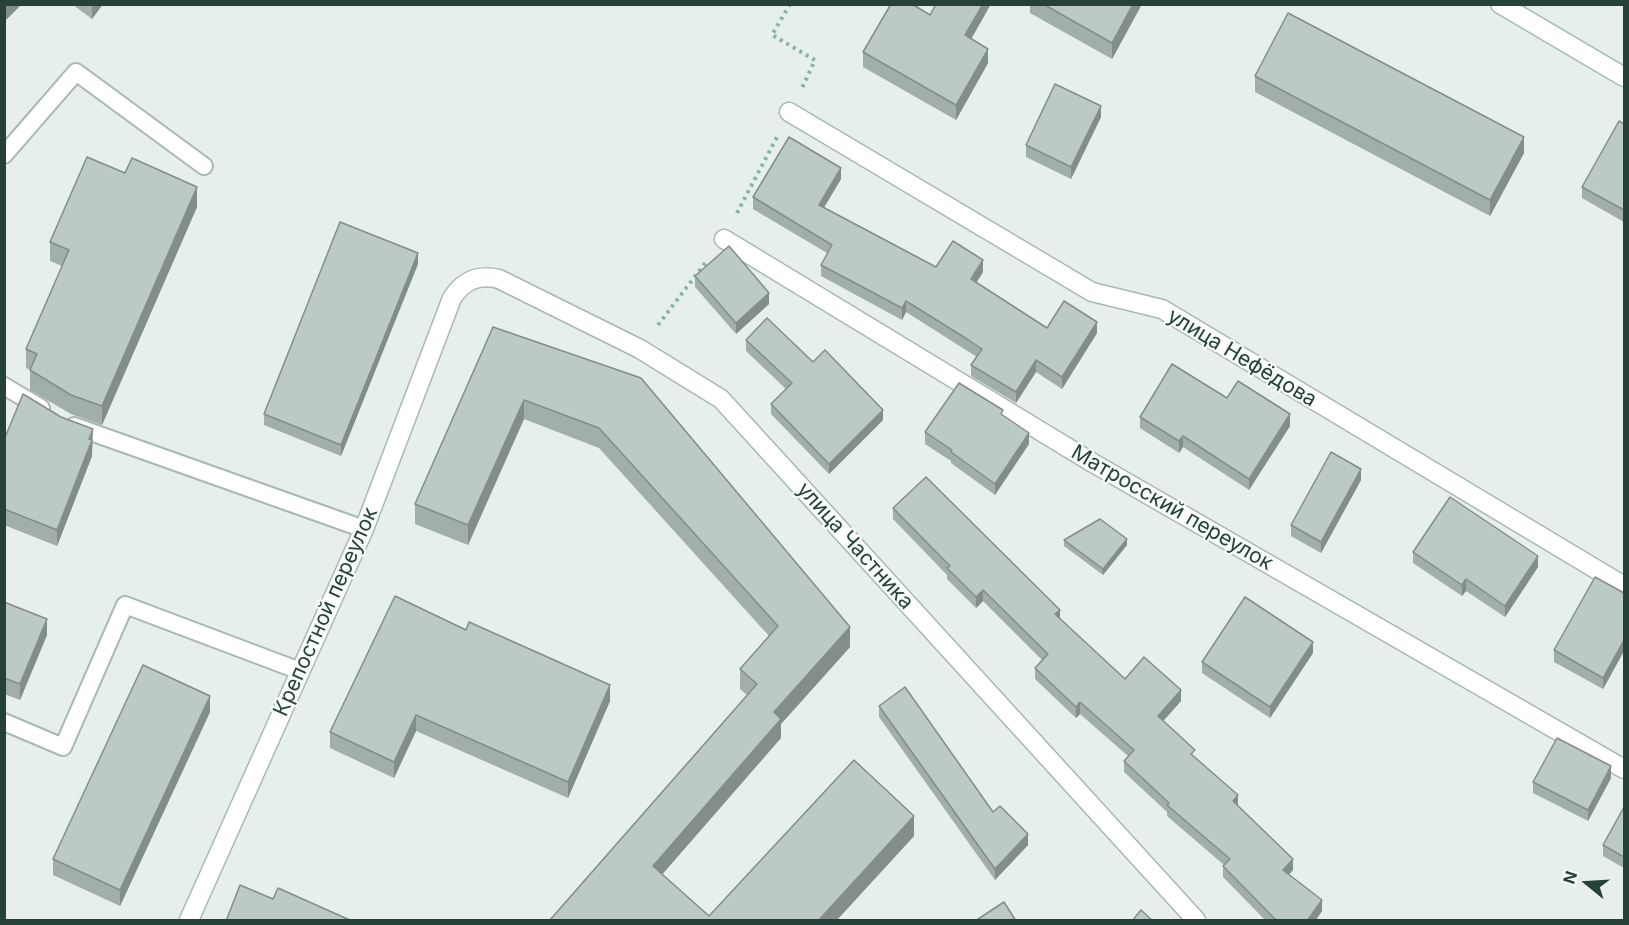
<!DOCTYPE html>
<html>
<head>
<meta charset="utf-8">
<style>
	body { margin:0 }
	#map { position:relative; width:1629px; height:925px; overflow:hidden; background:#e6efeb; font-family:Inter,sans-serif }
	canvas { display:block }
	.frame { position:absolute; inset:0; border:6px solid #24423a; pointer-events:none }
	.north { position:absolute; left:1557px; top:853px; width:60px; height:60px; -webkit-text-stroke:4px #f7fbf9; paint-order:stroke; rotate:288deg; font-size:16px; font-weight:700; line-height:24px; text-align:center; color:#24423a }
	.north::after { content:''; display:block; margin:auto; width:21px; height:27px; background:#24423a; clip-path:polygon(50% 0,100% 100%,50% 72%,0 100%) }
</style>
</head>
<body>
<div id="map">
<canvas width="1629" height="925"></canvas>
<div class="frame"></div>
<div class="north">N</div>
</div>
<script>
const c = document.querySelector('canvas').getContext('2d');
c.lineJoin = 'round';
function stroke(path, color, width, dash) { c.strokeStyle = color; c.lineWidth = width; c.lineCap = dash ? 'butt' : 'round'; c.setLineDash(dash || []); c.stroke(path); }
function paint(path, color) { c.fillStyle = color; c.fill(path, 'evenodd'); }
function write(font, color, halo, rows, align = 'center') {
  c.font = font + ' Inter,sans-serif'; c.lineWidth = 4.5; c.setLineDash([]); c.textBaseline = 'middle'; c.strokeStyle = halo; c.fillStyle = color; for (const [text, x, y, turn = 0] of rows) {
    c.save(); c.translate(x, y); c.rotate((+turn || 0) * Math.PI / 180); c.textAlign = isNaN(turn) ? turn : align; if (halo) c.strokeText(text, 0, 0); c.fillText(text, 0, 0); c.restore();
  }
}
const path = new Path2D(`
	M 790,4 L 772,35 L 815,60 L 802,88
	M 737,213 L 777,137
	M 658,325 L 706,262`);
const lane = new Path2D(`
	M 4,155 L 76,72 L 204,166
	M 4,386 L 41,408
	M 74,426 L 364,529
	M 4,722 L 63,747 L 125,605 L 300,671`);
const street = new Path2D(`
	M 789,112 L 1092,292 L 1162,309 L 1624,586
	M 724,239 L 1093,463 L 1624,769
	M 189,920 L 364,529 L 452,298 C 464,280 478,274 499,279 L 640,349 L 721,399 L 1196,920`);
const secondary = new Path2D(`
	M 1500,4 L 1624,77`);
const wall = new Path2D(`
	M 72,4 L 103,4 L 92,19 Z
	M 1030,4 L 1142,4 L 1112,59 L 1030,13 Z
	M 930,15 L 971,39 L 988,63 L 956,120 L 863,67 L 863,52 Z
	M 1255,76 L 1524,153 L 1490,216 L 1255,92 Z
	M 1101,117 L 1071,179 L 1026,157 L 1026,145 Z
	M 1624,124 L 1624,222 L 1582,198 L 1582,187 Z
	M 841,179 L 824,207 L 936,267 L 983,272 L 976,283 L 1047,328 L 1097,333 L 1062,389 L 1036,372 L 1016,403 L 971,376 L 971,365 L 977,357 L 906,312 L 902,320 L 821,276 L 821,265 L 827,253 L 753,209 L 753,197 Z
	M 197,207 L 102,425 L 71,414 L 30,390 L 30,370 L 26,368 L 26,349 L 62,266 L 50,261 L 50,242 Z
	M 418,264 L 341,456 L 264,425 L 264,414 Z
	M 695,276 L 769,304 L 736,334 L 695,287 Z
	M 493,327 L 850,647 L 781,724 L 781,738 L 662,874 L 709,916 L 914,836 L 836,921 L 549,921 L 747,695 L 740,689 L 740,669 L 769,636 L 599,448 L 524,419 L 468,545 L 415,524 L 415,504 Z
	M 746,340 L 813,362 L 883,420 L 829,474 L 771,414 L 771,404 L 786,389 L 746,351 Z
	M 1227,398 L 1290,426 L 1249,490 L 1183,447 L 1179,453 L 1140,428 L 1140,417 Z
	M 1003,415 L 1029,444 L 995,495 L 951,463 L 951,461 L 925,444 L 925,432 Z
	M 4,440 L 93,445 L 92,447 L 92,456 L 57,546 L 4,525 Z
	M 1361,480 L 1321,553 L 1291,536 L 1291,525 Z
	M 893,508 L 1060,619 L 1125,679 L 1181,701 L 1163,721 L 1293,870 L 1289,874 L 1322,911 L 1315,921 L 1266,921 L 1223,877 L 1223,866 L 1224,865 L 1167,816 L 1167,812 L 1124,772 L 1124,761 L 1128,756 L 1080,714 L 1076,718 L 1035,679 L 1035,668 L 1042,660 L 983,601 L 976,608 L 947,579 L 947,575 L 893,519 Z
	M 1064,540 L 1127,545 L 1103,575 L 1064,546 Z
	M 1413,552 L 1538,567 L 1505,617 L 1466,591 L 1462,596 L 1413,563 Z
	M 1624,593 L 1624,651 L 1603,689 L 1554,662 L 1554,650 Z
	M 395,596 L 610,701 L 568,798 L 416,731 L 394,778 L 330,748 L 330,732 Z
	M 4,602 L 47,635 L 20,700 L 4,694 Z
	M 1313,653 L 1270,718 L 1202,673 L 1202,662 Z
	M 879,706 L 1028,845 L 995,880 L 879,717 Z
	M 210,712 L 120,906 L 53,875 L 53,859 Z
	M 1611,778 L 1588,821 L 1533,793 L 1533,782 Z
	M 1624,807 L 1624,868 L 1603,856 L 1603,845 Z`);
const shadedWall = new Path2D(`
	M 4,4 L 22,4 L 4,22 Z
	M 92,4 L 103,4 L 92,19 Z
	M 983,4 L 991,4 L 965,50 L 965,35 Z
	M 1133,4 L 1142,4 L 1112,59 L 1112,43 Z
	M 988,49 L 988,63 L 956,120 L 956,105 Z
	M 1101,106 L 1101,117 L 1071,179 L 1071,167 Z
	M 1524,137 L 1524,153 L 1490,216 L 1490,200 Z
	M 841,168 L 841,179 L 819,216 L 819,205 Z
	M 197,187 L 197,207 L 102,425 L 102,406 Z
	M 418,253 L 418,264 L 341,456 L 341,445 Z
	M 983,260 L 983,272 L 971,291 L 971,279 Z
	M 769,293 L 769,304 L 736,334 L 736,323 Z
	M 906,301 L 906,312 L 902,320 L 902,308 Z
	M 1097,322 L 1097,333 L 1062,389 L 1062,377 Z
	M 1036,360 L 1036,372 L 1016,403 L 1016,392 Z
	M 524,400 L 524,419 L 468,545 L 468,525 Z
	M 883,410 L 883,420 L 829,474 L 829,464 Z
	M 1290,414 L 1290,426 L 1249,490 L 1249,479 Z
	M 93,429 L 92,456 L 57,546 L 57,530 Z
	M 1029,433 L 1029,444 L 995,495 L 995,484 Z
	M 1183,436 L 1183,447 L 1179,453 L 1179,441 Z
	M 1361,469 L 1361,480 L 1321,553 L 1321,542 Z
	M 1127,539 L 1127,545 L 1103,575 L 1103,569 Z
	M 1538,556 L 1538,567 L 1505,617 L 1505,606 Z
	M 1466,579 L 1466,591 L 1462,596 L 1462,585 Z
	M 983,590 L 983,601 L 976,608 L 976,597 Z
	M 1060,610 L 1060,621 L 1055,614 Z
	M 47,619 L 47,635 L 20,700 L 20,684 Z
	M 850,627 L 850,647 L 781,724 L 781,738 L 653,885 L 653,866 L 774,712 Z
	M 1624,640 L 1624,651 L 1603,689 L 1603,678 Z
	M 1313,642 L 1313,653 L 1270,718 L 1270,707 Z
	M 610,685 L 610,701 L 568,798 L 568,782 Z
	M 1181,690 L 1181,701 L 1158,727 L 1158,716 Z
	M 210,696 L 210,712 L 120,906 L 120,890 Z
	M 1080,702 L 1080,714 L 1076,718 L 1076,707 Z
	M 416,715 L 416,731 L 394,778 L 394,762 Z
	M 1611,766 L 1611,778 L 1588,821 L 1588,810 Z
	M 1238,795 L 1238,806 L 1233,801 Z
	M 914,816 L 914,836 L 836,921 L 818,921 Z
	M 1028,834 L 1028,845 L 995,880 L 995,869 Z
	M 1293,859 L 1293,870 L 1283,881 L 1283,870 Z
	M 1322,900 L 1322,911 L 1315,921 L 1307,921 Z`);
const building = new Path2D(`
	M 891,4 L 912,4 L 930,15 L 936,4 L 983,4 L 965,35 L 988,49 L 956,105 L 863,52 Z
	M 1043,4 L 1133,4 L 1112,43 Z
	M 1288,13 L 1524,137 L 1490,200 L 1255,76 Z
	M 1055,84 L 1101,106 L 1071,167 L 1026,145 Z
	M 1619,121 L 1624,124 L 1624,210 L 1582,187 Z
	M 789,137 L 841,168 L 819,205 L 936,267 L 953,241 L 983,260 L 971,279 L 1047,328 L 1064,301 L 1097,322 L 1062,377 L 1036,360 L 1016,392 L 971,365 L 982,349 L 967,339 L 906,301 L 902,308 L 821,265 L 832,245 L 753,197 Z
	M 87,157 L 125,173 L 132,158 L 197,187 L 102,406 L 71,395 L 30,370 L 37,354 L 26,349 L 69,250 L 50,242 Z
	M 340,222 L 418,253 L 341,445 L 264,414 Z
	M 729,246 L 769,293 L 736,323 L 695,276 Z
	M 767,318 L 813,362 L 825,350 L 883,410 L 829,464 L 771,404 L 792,383 L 746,340 Z
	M 493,327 L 641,378 L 850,627 L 774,712 L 781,719 L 653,866 L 709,916 L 854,760 L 914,816 L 818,921 L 549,921 L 757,684 L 740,669 L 778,626 L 599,428 L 524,400 L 468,525 L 415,504 Z
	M 1172,364 L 1227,398 L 1238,381 L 1290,414 L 1249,479 L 1183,436 L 1179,441 L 1140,417 Z
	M 959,383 L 1003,410 L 1001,414 L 1029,433 L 995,484 L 951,452 L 952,450 L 925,432 Z
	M 23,394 L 61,417 L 93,429 L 89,439 L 92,440 L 57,530 L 4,509 L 4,440 Z
	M 1331,452 L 1361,469 L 1321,542 L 1291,525 Z
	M 926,477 L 1060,610 L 1055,614 L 1125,679 L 1144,657 L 1181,690 L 1158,716 L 1195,750 L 1191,754 L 1238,795 L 1233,801 L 1293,859 L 1283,870 L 1322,900 L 1307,921 L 1277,921 L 1223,866 L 1230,859 L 1167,805 L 1169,803 L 1124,761 L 1134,750 L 1080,702 L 1076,707 L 1035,668 L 1048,654 L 983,590 L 976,597 L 947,568 L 950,566 L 893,508 Z
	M 1450,497 L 1538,556 L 1505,606 L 1466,579 L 1462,585 L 1413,552 Z
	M 1100,519 L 1127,539 L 1103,569 L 1064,540 Z
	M 1595,577 L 1624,593 L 1624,640 L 1603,678 L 1554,650 Z
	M 395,596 L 466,630 L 469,622 L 610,685 L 568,782 L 416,715 L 394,762 L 330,732 Z
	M 1245,597 L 1313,642 L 1270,707 L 1202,662 Z
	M 4,602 L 47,619 L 20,684 L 4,678 Z
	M 143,665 L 210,696 L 120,890 L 53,859 Z
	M 905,687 L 993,812 L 1000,806 L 1028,834 L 995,869 L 879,706 Z
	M 1557,738 L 1611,766 L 1588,810 L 1533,782 Z
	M 1624,807 L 1624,857 L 1603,845 Z
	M 240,885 L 273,899 L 278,888 L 352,921 L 226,921 Z
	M 1004,902 L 1016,921 L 975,921 Z
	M 1141,910 L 1153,921 L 1132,921 Z`);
const streetNames = [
	["улица Нефёдова",1242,358,31],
	["Матросский переулок",1172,508,30],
	["улица Частника",855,546,48],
	["Крепостной переулок",326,612,-66]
];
stroke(lane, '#a8b8b2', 20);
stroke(street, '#a8b8b2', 21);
stroke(secondary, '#a4bbb3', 21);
stroke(path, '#86b3a5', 4, [3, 4.5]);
stroke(lane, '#fff', 16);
stroke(street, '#fff', 18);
stroke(secondary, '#fff', 18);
paint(wall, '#a1aea9');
paint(shadedWall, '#838d89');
paint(building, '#bbcac4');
stroke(building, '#838d89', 1.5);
write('21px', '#24423a', '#f7fbf9', streetNames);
</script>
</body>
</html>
